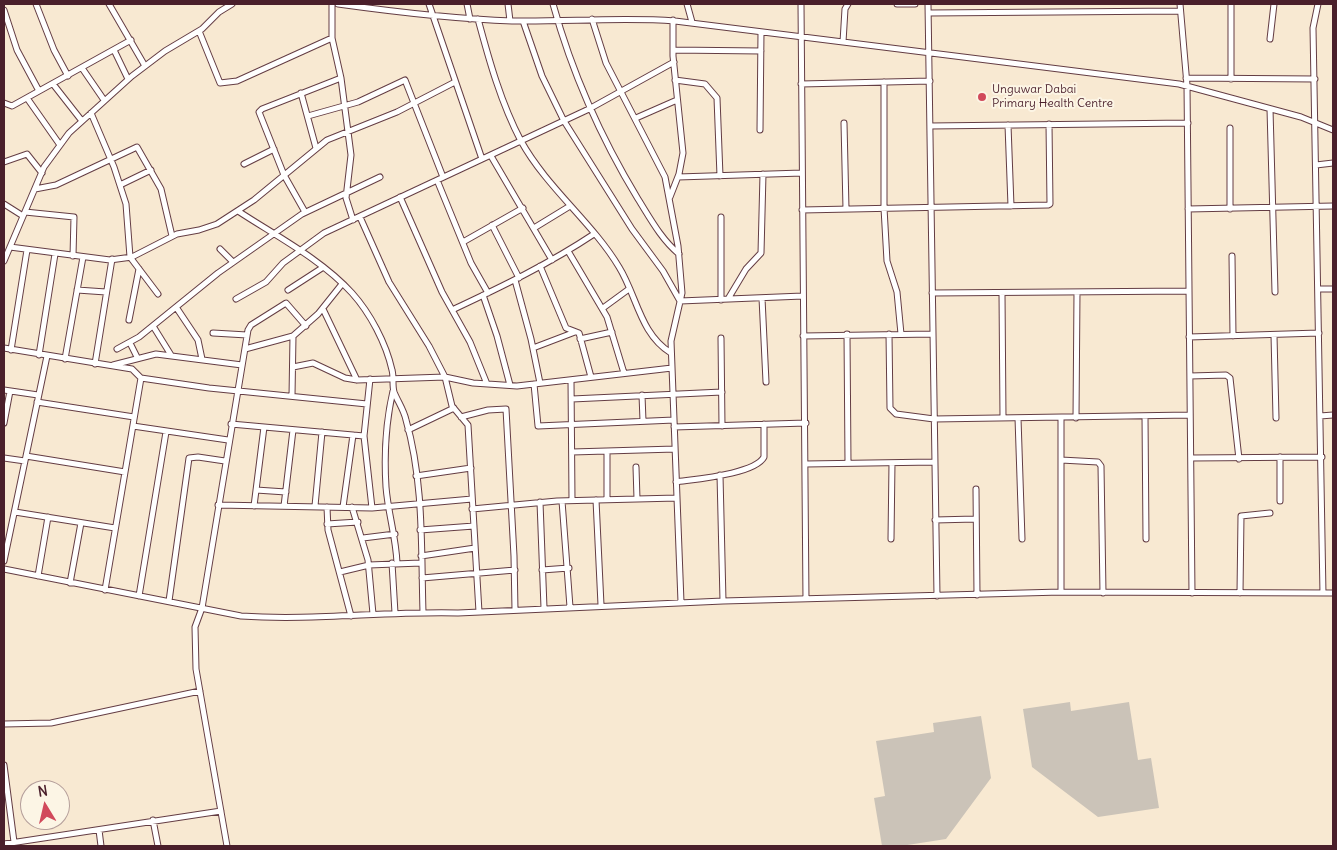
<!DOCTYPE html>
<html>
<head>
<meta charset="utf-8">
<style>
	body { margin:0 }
	#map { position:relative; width:1337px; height:850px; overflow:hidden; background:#f8e9d2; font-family:Delius,sans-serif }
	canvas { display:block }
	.frame { position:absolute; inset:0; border:5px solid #4a1f2b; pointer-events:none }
	.north { position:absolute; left:20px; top:780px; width:50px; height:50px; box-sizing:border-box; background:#fcf5e5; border:1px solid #b59f9b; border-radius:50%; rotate:351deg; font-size:14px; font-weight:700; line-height:20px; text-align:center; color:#4a1f2b }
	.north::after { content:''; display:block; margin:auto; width:18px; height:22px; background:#d1495b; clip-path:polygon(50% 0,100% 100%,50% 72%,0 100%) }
</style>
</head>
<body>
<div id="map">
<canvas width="1337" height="850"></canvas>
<div class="frame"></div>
<div class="north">N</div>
</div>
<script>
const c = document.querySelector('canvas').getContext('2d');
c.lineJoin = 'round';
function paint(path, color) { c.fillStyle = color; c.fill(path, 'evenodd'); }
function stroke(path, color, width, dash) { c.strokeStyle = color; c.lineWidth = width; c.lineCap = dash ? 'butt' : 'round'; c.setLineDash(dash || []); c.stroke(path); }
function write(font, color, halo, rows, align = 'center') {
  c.font = font + ' Delius,sans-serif'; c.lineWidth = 4; c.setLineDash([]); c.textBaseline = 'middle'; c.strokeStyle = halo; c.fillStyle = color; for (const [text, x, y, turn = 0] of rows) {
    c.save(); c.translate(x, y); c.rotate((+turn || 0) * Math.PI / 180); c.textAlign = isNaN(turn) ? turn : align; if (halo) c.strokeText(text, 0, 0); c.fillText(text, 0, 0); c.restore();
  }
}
const industrial = new Path2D(`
	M 1070,702 L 1071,711 L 1129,702 L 1138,760 L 1151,758 L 1159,808 L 1098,817 L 1032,767 L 1023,709 Z
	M 981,716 L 991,778 L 946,839 L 901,846 L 882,846 L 874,798 L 885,796 L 876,741 L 934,732 L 933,723 Z`);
const street = new Path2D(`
	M 36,4 L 54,50 L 68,76
	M 109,4 L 145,66
	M 332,4 L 332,38 L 341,78 L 351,155 L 346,198 L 353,220
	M 338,4 C 396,12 453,19 512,21 C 566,22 621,17 675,21 L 1179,84 L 1301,117 L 1333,130
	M 429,4 L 482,159
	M 467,4 L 470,19
	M 508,4 L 510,21
	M 553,4 C 572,73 601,138 638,199 C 650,218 661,239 679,254
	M 687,4 L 692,22
	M 801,4 L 806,599
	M 897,4 L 915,4
	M 928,4 L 937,596
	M 1180,4 L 1187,85 L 1192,593
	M 1318,4 L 1313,28 L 1323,593
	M 4,10 L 17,50 L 39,91
	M 929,13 L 1180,11
	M 478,19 C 489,60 501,103 521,141 C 547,188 592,222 619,267 C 637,296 640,334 671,353
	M 592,19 L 606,63 L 665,177 L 678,246 L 682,293 L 671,341 L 681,602
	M 523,21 L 542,76 L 564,121 L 632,229 L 663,271 L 680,301 L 803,296
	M 199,31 L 220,83 L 237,81 L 332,38
	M 1270,39 L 1274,4
	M 843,42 L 845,9 L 848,4
	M 114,50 L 128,79
	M 673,50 L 761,51
	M 82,68 L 104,100
	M 1186,78 L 1315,79
	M 1231,79 L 1231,4
	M 675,80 L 705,84 L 717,98 L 720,176
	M 884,82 L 884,208 L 887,261 L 897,292 L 901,334
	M 53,84 L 82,121
	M 801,84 L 930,81
	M 301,93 L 316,148
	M 27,98 L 60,145
	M 4,103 L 12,106 L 131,40
	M 1270,109 L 1275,292
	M 91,113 L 114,167 L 126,204 L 130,257 L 158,294
	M 308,116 L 358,102 L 405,80 L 443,177
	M 636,118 L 677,100
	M 844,123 L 846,209
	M 1008,125 L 1011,206
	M 930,126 L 1188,123
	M 1230,128 L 1230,209
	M 760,130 L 761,32
	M 491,156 L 552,260
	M 4,162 L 27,154 L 42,173
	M 244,164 L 274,149
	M 1316,165 L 1333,163
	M 678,177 L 802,173
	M 437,180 L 471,263 L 488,293
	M 120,185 L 151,170
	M 35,189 L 56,185 L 137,147 L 161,189 L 172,236
	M 400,197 L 442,292 L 470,342 L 487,384
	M 670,197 L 679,174 L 683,153 L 673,56 L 673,20
	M 4,204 L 23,216
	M 1188,209 L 1333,206
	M 802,210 L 1048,205 L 1050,204 L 1049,124
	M 238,211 C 276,236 321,259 352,293 C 370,313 386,343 392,370 C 394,377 392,385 394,392 C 398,402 404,410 406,420 C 424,482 421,548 423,612
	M 25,212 L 74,217 L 73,256
	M 305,212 L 284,175 L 259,112 L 262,109 L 341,78
	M 360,217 L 389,282 L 429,346 L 445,377 L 452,406 L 468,425 L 479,612
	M 721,217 L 721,300
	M 492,225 L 519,278
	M 534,228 L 570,206
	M 463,242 L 523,208
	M 10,247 L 110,260 L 132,257 L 177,234 L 199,230 L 217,224 L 254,200 L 327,140 L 397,112 L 455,82
	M 220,249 L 233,262
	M 568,251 L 607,317 L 624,373
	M 1232,256 L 1233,336
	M 4,261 L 44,167 L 69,133 L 132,76 L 165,51 L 202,29 L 219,12 L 232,4
	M 540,266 L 566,328 L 579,333 L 591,377
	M 515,280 L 531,339 L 540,383
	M 1318,289 L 1333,289
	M 77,290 L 106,292
	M 288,290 L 322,268
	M 932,293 L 1189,291
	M 1002,293 L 1003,418
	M 483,295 L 497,336 L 510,385
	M 762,298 L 766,382
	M 236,299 L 266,282 L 283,263 L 324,233 L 589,109 L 674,62
	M 728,299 L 746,269 L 761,253 L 763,174
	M 176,307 L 198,340 L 202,359
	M 603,308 L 629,289
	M 323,309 L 357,380
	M 452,310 C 501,287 549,264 594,234
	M 129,320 L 139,269
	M 153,326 L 171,355
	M 213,333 L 247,335
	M 847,334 L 848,463
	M 889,334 L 890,408 L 896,414 L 934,419 L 1190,415
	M 1274,335 L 1276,418
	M 803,336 L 933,334
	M 1189,337 L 1319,333
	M 721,338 L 722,426
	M 580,339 L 612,332
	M 130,343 L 137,357
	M 4,348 L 132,369 L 141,378 L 105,590
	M 533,348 L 575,332
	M 117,349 L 139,337 L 218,273 L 302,214 L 380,177
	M 245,349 L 293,336 L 318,314 L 342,284
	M 11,350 L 27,250
	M 39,355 L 55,254
	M 65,359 L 83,257
	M 95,364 L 112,259
	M 113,365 L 156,354 L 242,365
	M 293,367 L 313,363 L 345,378 L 357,380 L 445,377 L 473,383 L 517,386 L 672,368
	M 1190,376 L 1226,375 L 1230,378 L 1239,459
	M 141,378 L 209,388 L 367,404
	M 370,379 L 364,436 L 372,508
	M 571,380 L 572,500
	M 534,384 L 538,426 L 674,420
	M 4,390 L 38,395
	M 393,391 C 386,421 384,455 386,487 C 388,513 396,537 397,563
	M 642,395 L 643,421
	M 292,396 L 293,336
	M 572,399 L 722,392
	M 37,402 L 134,417
	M 1145,416 L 1146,539
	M 1320,416 L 1333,415
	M 461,417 L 488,410 L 506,409 L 514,556 L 515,610
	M 1018,418 L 1022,539
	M 1076,418 L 1077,292
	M 4,423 L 10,391
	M 231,424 L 364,436
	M 133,426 L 228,440
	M 674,427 L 806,423
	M 408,430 L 454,408
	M 607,451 L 607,499
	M 572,452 L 675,449
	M 26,456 L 125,472
	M 4,458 L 25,461
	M 1191,458 L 1322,457
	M 1061,460 L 1098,462 L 1101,466 L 1103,593
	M 806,464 L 934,462
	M 636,467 L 637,499
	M 720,475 L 723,601
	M 416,476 L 471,468
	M 676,482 C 696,479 755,474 764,457 L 764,424
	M 976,489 L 977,595
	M 256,490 L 286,492
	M 596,500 L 601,605
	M 562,501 L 570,607
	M 1280,501 L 1280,457
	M 540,502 L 544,608
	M 218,505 L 372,508 L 472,499
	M 254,506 L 264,427
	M 284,506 L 293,430
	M 315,506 L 322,432
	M 327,507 L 328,530 L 351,616
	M 343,507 L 353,435
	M 352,507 L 368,560 L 373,614
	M 472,509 L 557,501 L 677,498
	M 15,512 L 115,528
	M 935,520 L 975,519
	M 327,524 L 358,522
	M 420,530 L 474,526
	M 363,538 L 395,534
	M 891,539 L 892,463
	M 421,556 L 475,548
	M 4,561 L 47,356
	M 392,563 L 395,613
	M 4,569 L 241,616 C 313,621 385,611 458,613 L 723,601 L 1061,592 L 1333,593
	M 542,570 L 569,568
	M 340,572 L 369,565 L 421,563
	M 38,576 L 48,517
	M 422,578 L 515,570
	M 70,583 L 81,523
	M 1061,592 L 1061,418
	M 1240,593 L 1241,516 L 1270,513
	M 139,596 L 166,432
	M 169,601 L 189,458 L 198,457 L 225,461
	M 4,724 L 51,723 L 200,691
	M 4,765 L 14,842
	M 153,820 L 158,846
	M 99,830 L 101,846
	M 4,844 L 221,811
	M 227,846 L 196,669 L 195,627 L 202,608 L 248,330 L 251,325 L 286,303 L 306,326`);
const markers = [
	[982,97,5,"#d1495b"]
];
const poiNames = [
	["Unguwar Dabai",992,90],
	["Primary Health Centre",992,104]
];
paint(industrial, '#cbc3b8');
stroke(street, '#643d44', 7);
stroke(street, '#fff', 5);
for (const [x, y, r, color] of markers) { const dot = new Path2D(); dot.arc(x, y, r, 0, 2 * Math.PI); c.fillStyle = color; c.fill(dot); stroke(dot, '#fcf5e5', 2); }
write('12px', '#4a1f2b', '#fcf5e5', poiNames, 'left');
</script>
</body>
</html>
